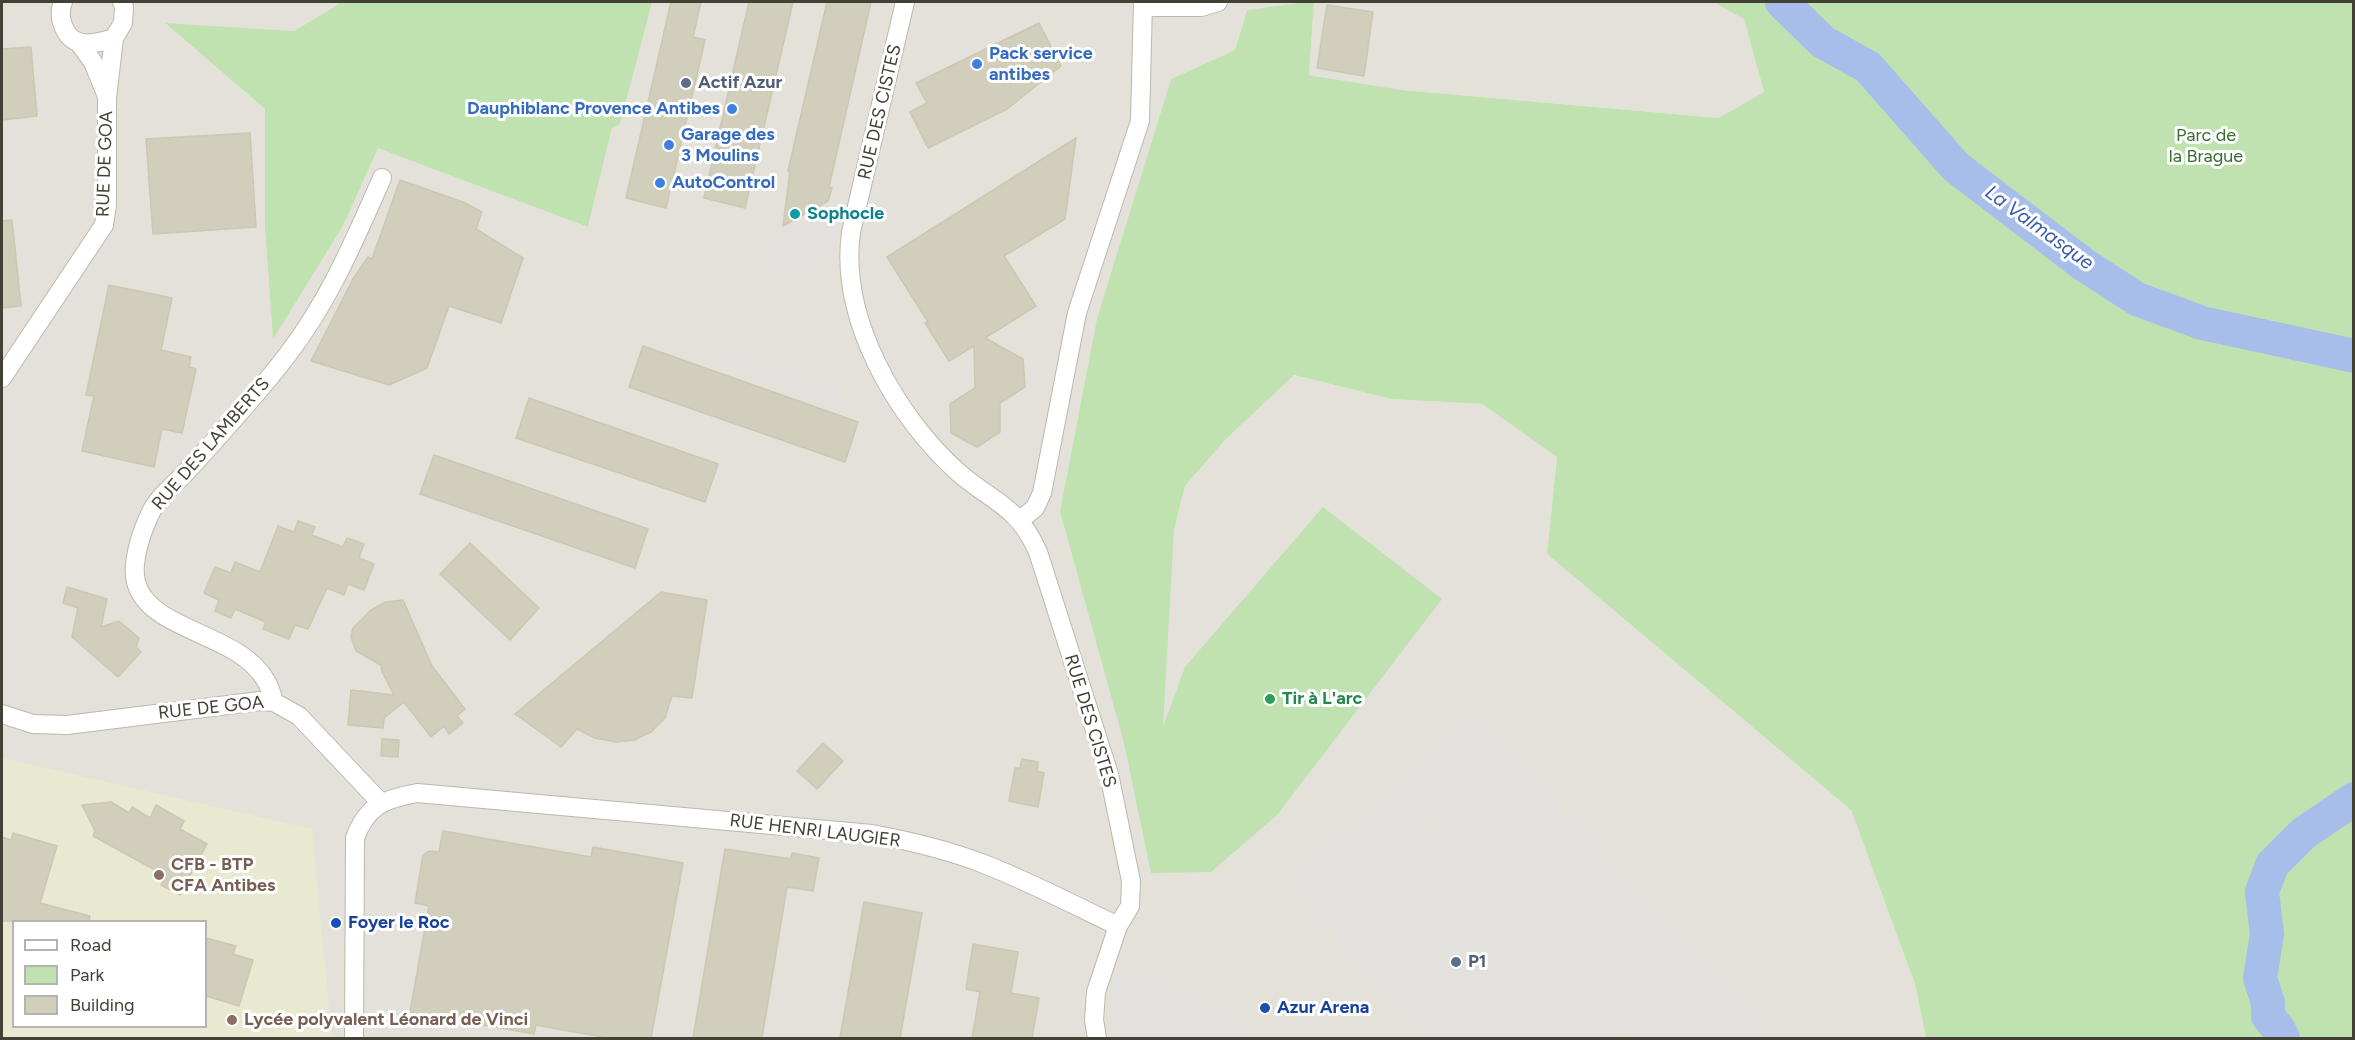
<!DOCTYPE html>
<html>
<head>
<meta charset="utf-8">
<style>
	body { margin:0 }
	#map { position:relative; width:2355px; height:1040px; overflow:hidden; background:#f1f0e5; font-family:Figtree,sans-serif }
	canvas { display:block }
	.frame { position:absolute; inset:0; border:3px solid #434135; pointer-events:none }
	.legend { position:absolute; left:12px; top:920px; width:195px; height:108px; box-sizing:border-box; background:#fff; border:2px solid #b4b3ae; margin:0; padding:8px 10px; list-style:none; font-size:18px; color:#434135 }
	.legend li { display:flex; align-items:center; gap:12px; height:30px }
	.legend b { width:30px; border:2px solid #b4b3ae }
</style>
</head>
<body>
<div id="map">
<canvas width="2355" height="1040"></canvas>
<div class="frame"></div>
<ul class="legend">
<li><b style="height:8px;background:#fff"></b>Road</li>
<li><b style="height:16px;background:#c0e2b1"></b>Park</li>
<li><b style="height:16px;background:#d1cebc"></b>Building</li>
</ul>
</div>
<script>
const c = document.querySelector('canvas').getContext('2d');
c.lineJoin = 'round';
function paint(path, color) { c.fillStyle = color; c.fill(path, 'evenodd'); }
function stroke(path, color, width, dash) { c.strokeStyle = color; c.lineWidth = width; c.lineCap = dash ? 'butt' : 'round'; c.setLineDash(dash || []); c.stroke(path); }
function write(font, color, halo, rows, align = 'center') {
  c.font = font + ' Figtree,sans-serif'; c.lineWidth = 6; c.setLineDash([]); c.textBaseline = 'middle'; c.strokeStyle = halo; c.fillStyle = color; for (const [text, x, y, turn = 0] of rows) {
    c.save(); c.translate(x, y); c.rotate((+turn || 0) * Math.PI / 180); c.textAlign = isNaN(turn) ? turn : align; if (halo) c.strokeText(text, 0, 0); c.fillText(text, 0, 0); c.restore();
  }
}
const industrial = new Path2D(`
	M 2,2 L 342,2 L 294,31 L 166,24 L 265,109 L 265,229 L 273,338 L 343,226 L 378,147 L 588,227 L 643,2 L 1305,2 L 1247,10 L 1235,50 L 1171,79 L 1097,318 L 1060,511 L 1174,530 L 1185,486 L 1226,439 L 1293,375 L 1391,399 L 1482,404 L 1557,457 L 1547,554 L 1851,810 L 1915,984 L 1926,1038 L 2,1038 ZM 14,922 L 206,922 L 206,1026 L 14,1026 Z
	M 1314,2 L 1713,2 L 1744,18 L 1764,92 L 1720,118 L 1402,90 L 1309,75 Z`);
const education = new Path2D(`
	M 2,758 L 312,829 L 332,1038 L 2,1038 ZM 14,922 L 206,922 L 206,1026 L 14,1026 Z`);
const green = new Path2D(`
	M 342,2 L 652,2 L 620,124 L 612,128 L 588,227 L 378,148 L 343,226 L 273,339 L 265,229 L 265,109 L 165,23 L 294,31 Z
	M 1305,2 L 1314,2 L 1309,75 L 1402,90 L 1719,118 L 1764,92 L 1744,19 L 1713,2 L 2353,2 L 2353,1038 L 1926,1038 L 1915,984 L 1851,810 L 1547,554 L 1557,457 L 1482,404 L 1391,399 L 1294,375 L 1226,439 L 1185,486 L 1174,530 L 1163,727 L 1185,667 L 1323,507 L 1442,599 L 1277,815 L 1211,872 L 1151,873 L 1124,743 L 1060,511 L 1097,318 L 1171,79 L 1235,50 L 1247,10 Z`);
const parking = new Path2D(`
	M 843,208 L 834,232 L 835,253 L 780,284 L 761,244 L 824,213 Z
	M 711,345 L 841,389 L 836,403 L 707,358 Z
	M 1475,718 L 1777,1038 L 1630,1038 L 1400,786 Z
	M 1395,788 L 1624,1038 L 1429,1038 L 1288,885 Z
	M 1109,971 L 1158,983 L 1244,1023 L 1262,1038 L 1118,1038 Z`);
const river = new Path2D(`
	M 1782,2 L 1823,42 L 1868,67 L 1956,167 L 2083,264 L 2137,299 L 2202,323 L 2354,356
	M 2283,1038 L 2279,1030 L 2268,1016 L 2268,1003 L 2260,978 L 2267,934 L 2262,892 L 2272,865 L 2304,833 L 2354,799`);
const building = new Path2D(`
	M 671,2 L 701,2 L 693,37 L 705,40 L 666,208 L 626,198 Z
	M 749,2 L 793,2 L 745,208 L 704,198 Z
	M 827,2 L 871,2 L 829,187 L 832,188 L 828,201 L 783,226 L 790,172 L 788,171 Z
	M 1327,5 L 1373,12 L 1364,76 L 1317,68 Z
	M 1039,23 L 1061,66 L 1007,109 L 928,148 L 910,112 L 927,103 L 916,83 Z
	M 31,47 L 37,116 L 2,120 L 2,49 Z
	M 250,133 L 256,227 L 153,234 L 146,139 Z
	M 1076,138 L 1065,219 L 1004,256 L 1036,306 L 985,338 L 1023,359 L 1025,387 L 1000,403 L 1000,432 L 977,447 L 951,433 L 950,404 L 975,388 L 974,346 L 949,361 L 925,323 L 928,322 L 887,257 Z
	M 400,180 L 463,202 L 482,212 L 476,229 L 523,258 L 501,323 L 449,306 L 427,368 L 389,385 L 311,361 L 353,279 L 368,257 L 372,259 Z
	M 12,220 L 21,306 L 2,308 L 2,221 Z
	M 109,285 L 172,298 L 161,350 L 191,357 L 189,367 L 196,369 L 182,433 L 162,429 L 154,467 L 82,451 L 94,396 L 86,395 Z
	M 643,346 L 858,422 L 845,462 L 629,387 Z
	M 529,398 L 718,464 L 705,502 L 516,438 Z
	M 434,455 L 648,529 L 635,568 L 420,494 Z
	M 298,521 L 315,527 L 312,535 L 343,547 L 347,538 L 364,544 L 359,558 L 374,564 L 364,590 L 348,584 L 344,595 L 327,588 L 308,629 L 295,625 L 289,639 L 263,629 L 266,622 L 235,609 L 231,618 L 215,611 L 219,600 L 204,593 L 215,567 L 231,573 L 235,562 L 260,572 L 278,526 L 294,532 Z
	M 470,543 L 539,608 L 510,640 L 440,574 Z
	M 67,587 L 107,599 L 101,627 L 119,621 L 139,638 L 136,647 L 141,652 L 118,677 L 72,637 L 78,608 L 63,603 Z
	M 661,592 L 707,600 L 692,698 L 672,696 L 665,718 L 651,732 L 634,740 L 616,742 L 595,738 L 577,729 L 561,747 L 515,714 Z
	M 403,600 L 432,666 L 465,709 L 457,716 L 463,723 L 449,734 L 444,726 L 431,737 L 404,702 L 384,718 L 383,728 L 348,725 L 351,690 L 394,695 L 382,672 L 381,665 L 356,651 L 351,637 L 353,628 L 371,610 L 386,602 Z
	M 382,739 L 399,740 L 398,757 L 381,756 Z
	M 823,743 L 843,761 L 817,789 L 797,771 Z
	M 1022,759 L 1038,762 L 1037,771 L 1044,773 L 1038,807 L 1009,801 L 1015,768 L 1020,768 Z
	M 111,802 L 129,813 L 132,807 L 150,818 L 156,805 L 184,821 L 180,829 L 207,844 L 180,895 L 161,885 L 166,876 L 93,836 L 95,831 L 82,805 Z
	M 443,831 L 591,857 L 593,847 L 683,863 L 651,1038 L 608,1038 L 536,1025 L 534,1034 L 410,1012 L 429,906 L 415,903 L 423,855 L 429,851 L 439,852 Z
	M 13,833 L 57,846 L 40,903 L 90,916 L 89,921 L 2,921 L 2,837 L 11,840 Z
	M 725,849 L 791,859 L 792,853 L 819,858 L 813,891 L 787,887 L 762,1038 L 693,1038 Z
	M 864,902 L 922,913 L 900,1038 L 840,1038 Z
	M 206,938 L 236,946 L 233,954 L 253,960 L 239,1006 L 206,996 Z
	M 973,944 L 1018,952 L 1011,993 L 1039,998 L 1032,1038 L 972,1038 L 980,992 L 966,989 Z`);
const minor = new Path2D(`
	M 63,2 C 57,16 64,40 82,43 C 93,45 103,41 114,38
	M 905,2 L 851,232 C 839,318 896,417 959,473 C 994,503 1018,506 1038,552 L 1109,774 L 1131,881 L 1130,906 L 1118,926 L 1096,992 L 1094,1020 L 1097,1038
	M 1143,7 L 1201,7 L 1218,2
	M 79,43 L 93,62 L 106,94
	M 2,378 L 104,225 L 107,205 L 107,98 L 114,38 L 123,23 L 124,7 L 122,2
	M 1020,520 L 1035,508 L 1042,493 L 1077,313 L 1140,121 L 1143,2
	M 274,702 C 272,695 270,687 266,681 C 239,632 149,632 136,582 C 131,562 142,530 151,512 C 158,497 179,480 190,468 C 223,431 258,394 288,354 C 329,301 355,239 382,178
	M 2,714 L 33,724 L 67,725 L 260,701 L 274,702 L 299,716 L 381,803
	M 354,1038 L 355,838 C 367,805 385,799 417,793 L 872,834 C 910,841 948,850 984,864 C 1030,882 1074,905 1118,926`);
const markers = [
	[977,64,6,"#3f7fe0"],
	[686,83,6,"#5c6f8a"],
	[732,109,6,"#3f7fe0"],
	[669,145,6,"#3f7fe0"],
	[660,183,6,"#3f7fe0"],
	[795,214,6,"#0f9aa8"],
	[1270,699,6,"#2e9e5b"],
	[159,875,6,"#8d6e63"],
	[336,923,6,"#1a4fb4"],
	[1456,962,6,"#5c6f8a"],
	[1265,1008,6,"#1a4fb4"],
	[232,1020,6,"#8d6e63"]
];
const shopNames = [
	["Pack service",989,54],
	["antibes",989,75],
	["Dauphiblanc Provence Antibes",720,109,"right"],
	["Garage des",681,135],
	["3 Moulins",681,156],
	["AutoControl",672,183]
];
const serviceNames = [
	["Actif Azur",698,83],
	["P1",1468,962]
];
const streetNames = [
	["RUE DES CISTES",880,112,-77],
	["RUE DE GOA",105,164,-88],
	["RUE DES LAMBERTS",211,444,-49],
	["RUE DE GOA",211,708,-6],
	["RUE DES CISTES",1090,721,73],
	["RUE HENRI LAUGIER",815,831,7]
];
const parkNames = [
	["Parc de",2206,136],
	["la Brague",2206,157]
];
const cultureNames = [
	["Sophocle",807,214]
];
const leisureNames = [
	["Tir à L'arc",1282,699]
];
const educationNames = [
	["CFB - BTP",171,865],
	["CFA Antibes",171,886],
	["Lycée polyvalent Léonard de Vinci",244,1020]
];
const transitNames = [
	["Foyer le Roc",348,923],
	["Azur Arena",1277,1008]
];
const waterNames = [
	["La Valmasque",2039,228,36]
];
paint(industrial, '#e3e1da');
paint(education, '#e9e8d0');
paint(green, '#c0e2b1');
paint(parking, '#e2e1dd');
stroke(river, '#a6bee9', 34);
paint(building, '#d1cebc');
stroke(building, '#cbc7b0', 1.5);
stroke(minor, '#bbb9a9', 20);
stroke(minor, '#fff', 18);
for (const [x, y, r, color] of markers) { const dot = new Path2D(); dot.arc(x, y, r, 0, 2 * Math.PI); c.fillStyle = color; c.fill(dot); stroke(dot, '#fff', 2); }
write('bold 18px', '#366cbe', '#fff', shopNames, 'left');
write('bold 18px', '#4e5e75', '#fff', serviceNames, 'left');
write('18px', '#434135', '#fff', streetNames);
write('18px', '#386e2e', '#fff', parkNames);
write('bold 18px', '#0d838f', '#fff', cultureNames, 'left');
write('bold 18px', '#27864d', '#fff', leisureNames, 'left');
write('bold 18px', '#785e54', '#fff', educationNames, 'left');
write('bold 18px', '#164399', '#fff', transitNames, 'left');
write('italic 20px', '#395ea4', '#fff', waterNames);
</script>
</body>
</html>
